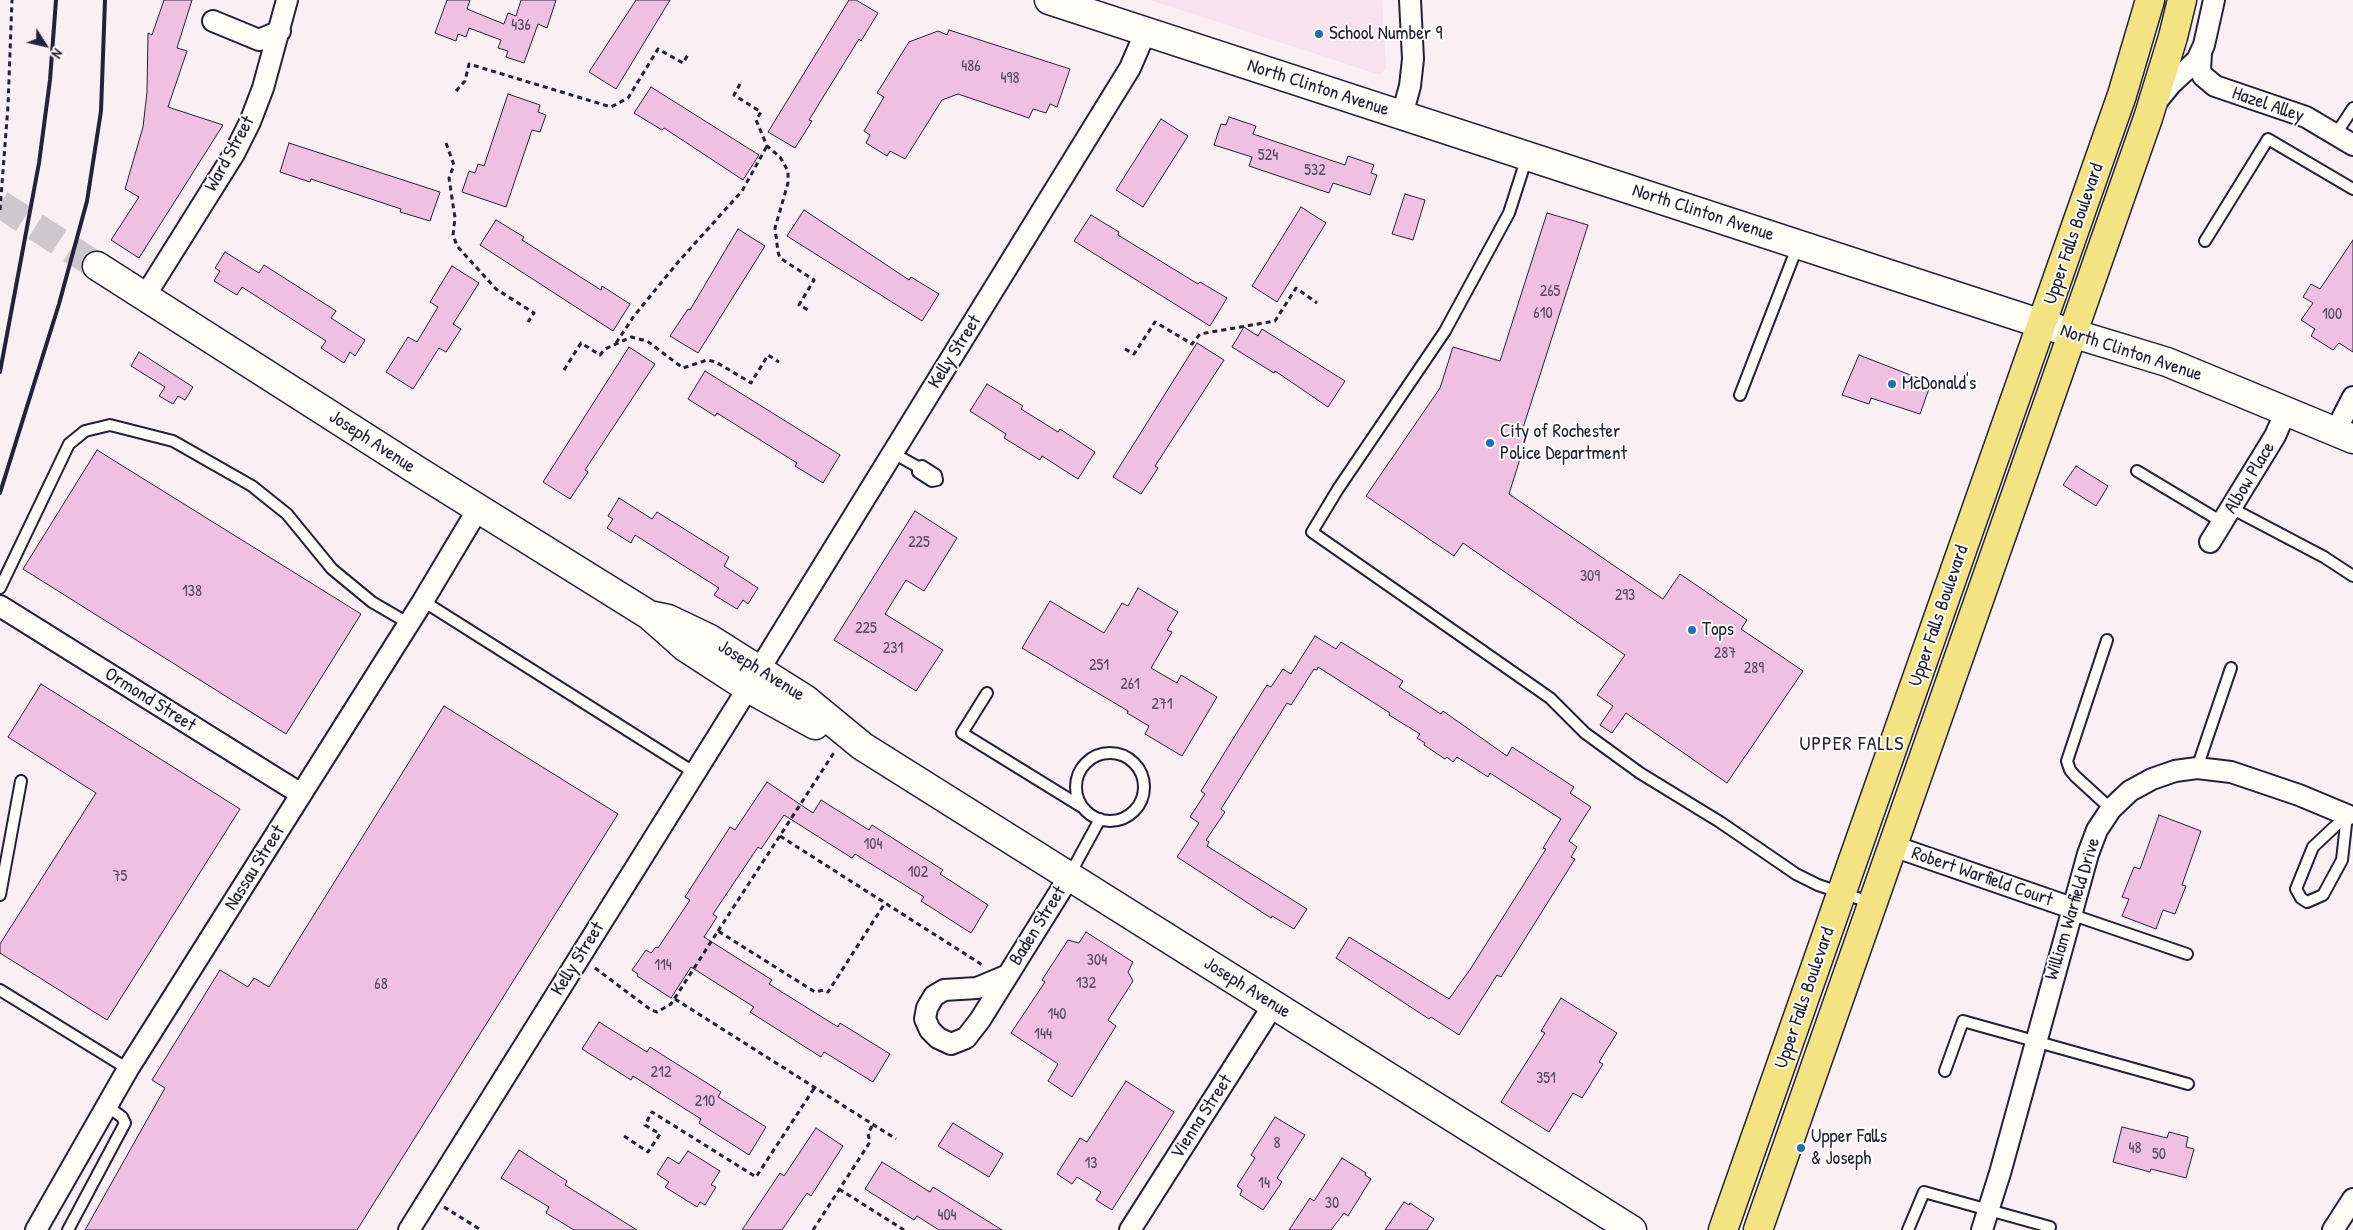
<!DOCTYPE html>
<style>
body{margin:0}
#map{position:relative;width:2353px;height:1230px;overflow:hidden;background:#faf0f3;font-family:"Patrick Hand",sans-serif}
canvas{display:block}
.north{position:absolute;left:20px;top:20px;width:50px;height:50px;-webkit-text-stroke:4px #fdfcf7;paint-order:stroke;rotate:125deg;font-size:14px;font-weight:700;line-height:20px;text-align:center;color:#22223b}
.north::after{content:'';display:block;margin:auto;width:18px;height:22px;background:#22223b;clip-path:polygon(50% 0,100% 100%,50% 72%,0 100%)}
</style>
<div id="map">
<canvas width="2353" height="1230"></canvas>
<div class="north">N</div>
</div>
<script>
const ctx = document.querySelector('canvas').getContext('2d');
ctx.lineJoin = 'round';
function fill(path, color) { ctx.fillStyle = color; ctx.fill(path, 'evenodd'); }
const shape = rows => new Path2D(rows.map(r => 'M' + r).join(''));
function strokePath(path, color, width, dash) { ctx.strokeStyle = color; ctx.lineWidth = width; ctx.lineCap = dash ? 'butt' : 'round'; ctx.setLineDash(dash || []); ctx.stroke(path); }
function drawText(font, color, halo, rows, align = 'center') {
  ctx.font = font + ' "Patrick Hand",sans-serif'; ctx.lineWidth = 4; ctx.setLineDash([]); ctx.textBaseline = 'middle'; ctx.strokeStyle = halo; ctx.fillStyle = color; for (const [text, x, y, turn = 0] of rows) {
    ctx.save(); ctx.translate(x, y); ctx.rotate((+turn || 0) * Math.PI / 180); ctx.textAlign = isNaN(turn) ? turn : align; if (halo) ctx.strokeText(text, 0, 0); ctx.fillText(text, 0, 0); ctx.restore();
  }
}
const built = shape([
 [1150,0,1382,0,1386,68,1380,75]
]);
const building = shape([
 [164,0,192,0,177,48,187,51,168,107,223,125,139,258,111,240,139,197,125,189,143,127,147,92,148,33,152,35,164,0],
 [447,0,470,0,467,9,504,24,508,13,516,16,521,0,556,0,547,28,538,24,524,63,506,57,508,51,498,48,501,40,469,28,466,37,458,34,456,41,435,33,447,0],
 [636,0,670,0,616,89,589,72,636,0],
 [849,0,856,0,878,13,861,41,859,39,809,120,812,121,795,148,768,132,849,0],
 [949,30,1070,69,1057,107,1050,104,1046,113,1033,109,1029,118,958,94,942,100,905,159,890,151,887,156,866,143,870,135,864,131,884,97,877,93,909,42,938,31,947,35,949,30],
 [651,87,759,155,743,180,664,128,662,130,634,113,651,87],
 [508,94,540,105,538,112,546,115,540,132,532,130,506,207,462,192,469,171,475,173,478,164,484,166,508,94],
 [1229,117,1256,126,1253,134,1345,165,1348,156,1374,165,1371,173,1377,175,1370,195,1333,183,1329,193,1249,166,1252,157,1214,145,1221,124,1226,125,1229,117],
 [1161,119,1188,136,1143,207,1116,190,1161,119],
 [289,143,440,192,430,221,400,212,401,209,311,179,310,182,280,172,289,143],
 [1405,194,1425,200,1413,240,1392,234,1405,194],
 [1301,207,1326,223,1277,302,1252,286,1301,207],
 [804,210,909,280,911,277,939,294,922,321,787,236,804,210],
 [1547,213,1588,225,1523,428,1529,430,1509,494,1663,599,1680,574,1747,620,1741,629,1803,671,1727,783,1626,713,1612,733,1600,725,1613,706,1597,695,1625,655,1463,543,1454,556,1366,496,1440,388,1453,347,1500,361,1547,213],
 [1091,215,1119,232,1118,235,1198,284,1200,282,1227,298,1210,326,1074,241,1091,215],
 [496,220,524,237,522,240,601,290,602,286,630,304,613,331,480,245,496,220],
 [738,229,765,246,698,353,670,336,688,309,690,310,738,229],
 [2353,240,2353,352,2339,343,2333,350,2311,336,2315,329,2301,320,2313,303,2303,297,2311,284,2320,289,2353,240],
 [225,252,259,273,264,265,336,311,331,318,365,340,355,356,350,352,344,363,321,348,326,341,242,287,237,295,214,281,220,271,215,268,225,252],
 [452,266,479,283,453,324,461,329,446,352,439,348,413,389,386,372,408,337,417,342,438,307,430,302,452,266],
 [1244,327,1258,336,1262,329,1345,381,1328,407,1275,371,1274,373,1232,347,1244,327],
 [1197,343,1224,360,1155,466,1158,468,1141,494,1113,477,1197,343],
 [629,347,655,364,585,470,588,472,570,499,543,482,629,347],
 [139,352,193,387,185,400,178,396,173,404,159,396,165,387,131,366,139,352],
 [1859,355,1931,383,1920,414,1871,398,1869,404,1842,395,1859,355],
 [705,371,840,455,823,483,795,466,797,463,717,413,715,416,688,399,705,371],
 [987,384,1023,406,1021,409,1058,432,1060,429,1095,452,1078,479,1042,456,1040,460,1004,438,1006,434,970,411,987,384],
 [97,450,361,614,286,734,23,569,97,450],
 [2076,466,2108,486,2096,506,2063,485,2076,466],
 [619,498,652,519,657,512,729,557,724,566,758,588,748,604,743,600,737,609,714,595,719,588,635,535,631,543,607,528,613,519,608,516,619,498],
 [915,511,957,538,924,591,906,580,885,614,943,650,916,691,834,640,915,511],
 [1138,588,1178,612,1167,630,1172,632,1151,668,1177,683,1181,675,1217,697,1182,756,1145,734,1149,726,1127,713,1128,711,1022,648,1050,601,1104,633,1122,603,1128,606,1138,588],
 [1315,636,1336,649,1341,642,1403,681,1399,687,1441,714,1443,711,1507,756,1512,747,1574,787,1570,793,1591,807,1569,841,1577,847,1571,857,1575,859,1501,977,1497,975,1459,1035,1431,1017,1429,1019,1336,958,1349,937,1449,999,1471,968,1546,849,1543,848,1561,819,1490,773,1488,777,1457,757,1453,762,1447,757,1445,759,1424,745,1425,743,1417,738,1420,734,1389,715,1390,713,1318,667,1317,670,1314,669,1291,705,1287,703,1221,809,1225,812,1206,840,1209,842,1207,846,1307,909,1294,929,1272,916,1271,918,1177,857,1199,823,1190,817,1205,794,1201,791,1236,734,1267,685,1271,687,1283,669,1291,674,1315,636],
 [41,684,240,809,107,1020,0,953,0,944,96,793,8,737,41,684],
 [444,706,618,814,357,1230,85,1230,165,1088,152,1080,220,970,248,987,254,978,269,987,444,706],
 [767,782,813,813,821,800,869,830,872,825,943,870,940,874,988,905,971,933,921,901,924,897,855,854,852,858,784,815,761,849,758,847,713,914,717,917,704,937,772,980,769,984,838,1027,840,1023,890,1054,873,1082,824,1052,821,1057,750,1012,754,1007,691,967,671,998,637,976,638,974,632,970,646,950,651,953,656,947,658,948,690,900,685,897,730,827,735,830,767,782],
 [2159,815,2201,831,2182,885,2186,886,2175,914,2163,910,2156,929,2122,916,2129,899,2122,897,2134,867,2140,869,2159,815],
 [1086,932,1133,962,1128,972,1133,981,1108,1020,1116,1026,1072,1097,1048,1081,1058,1064,1011,1033,1045,982,1042,980,1068,940,1079,943,1086,932],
 [1561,998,1617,1033,1599,1062,1603,1064,1582,1098,1573,1093,1549,1132,1501,1102,1545,1033,1541,1031,1561,998],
 [599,1022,647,1052,650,1047,721,1092,718,1097,766,1127,749,1155,699,1123,701,1119,633,1076,631,1080,582,1049,599,1022],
 [1126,1081,1174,1112,1112,1210,1096,1200,1101,1192,1077,1177,1072,1184,1057,1174,1080,1138,1087,1142,1126,1081],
 [1275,1117,1305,1135,1277,1178,1282,1182,1263,1210,1240,1195,1242,1190,1237,1186,1255,1158,1251,1155,1275,1117],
 [953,1123,1003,1154,989,1177,938,1146,953,1123],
 [2122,1127,2167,1138,2169,1132,2188,1137,2186,1147,2194,1149,2186,1178,2151,1169,2150,1172,2113,1162,2122,1127],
 [816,1128,843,1146,811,1196,807,1193,782,1230,742,1230,780,1173,784,1176,816,1128],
 [519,1150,567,1181,565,1185,637,1230,574,1230,546,1213,549,1207,501,1178,519,1150],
 [688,1151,720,1171,711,1185,716,1187,705,1205,700,1202,697,1207,665,1187,669,1182,657,1174,668,1157,679,1164,688,1151],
 [1342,1158,1366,1173,1365,1175,1371,1179,1348,1216,1344,1213,1331,1230,1289,1230,1310,1198,1314,1201,1342,1158],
 [882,1162,930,1192,933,1187,1002,1230,939,1230,917,1216,914,1220,865,1189,882,1162],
 [1404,1202,1409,1205,1410,1203,1434,1219,1427,1230,1385,1230,1404,1202]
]);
const secondaryTunnel = shape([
 [0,204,97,266]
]);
const path = shape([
 [740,84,734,95,761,112,756,120,767,146,780,157,788,171,788,183,775,228,778,252,780,258,814,280,799,305,810,311],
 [456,91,465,81,469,64,611,107,628,98,658,49,683,63,689,53],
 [446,143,454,165,449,178,455,218,453,235,457,246,496,289,534,313,528,322],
 [0,210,8,106,12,0],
 [616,343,634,316,679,261,742,191,767,146],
 [1125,349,1134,354,1155,322,1192,344,1200,334,1275,321,1296,288,1317,303],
 [564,370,581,343,600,355,605,349,631,337,647,341,683,368,707,360,716,362,751,383,768,355,779,362],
 [780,836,984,966],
 [718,931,835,751],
 [595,968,651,1010,657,1012,671,1004,718,931,815,992,824,990,828,992,885,903],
 [675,999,896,1139],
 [624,1136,648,1152,660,1134,645,1125,652,1112,756,1177,815,1087],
 [839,1189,904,1230],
 [444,1207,481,1230],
 [813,1230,870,1142,868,1134,873,1124]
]);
const lane = shape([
 [2336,134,2353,108],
 [1527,157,1509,213,1445,331,1338,489,1312,532,1550,698,1585,733,1640,773,1720,822,1796,874,1818,885,1872,903],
 [2205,241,2268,139,2353,189],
 [1740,395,1798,245],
 [893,453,918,467,922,466,936,475,937,480,932,481,918,472,918,467],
 [2137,471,2222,522],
 [2231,508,2324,557,2353,576],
 [0,588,69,444,85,431,110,425,173,441,252,486,287,514,332,569,372,602,408,623],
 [423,601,695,773],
 [2107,640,2067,761,2070,770,2075,776,2111,809],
 [987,693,962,733,1082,807],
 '1076 787a34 34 0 1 1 68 0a34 34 0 1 1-68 0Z',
 [2197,768,2231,668],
 [2347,815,2342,860,2323,895,2307,902,2301,898,2296,889,2313,847,2347,815,2348,814],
 [1069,876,1100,819],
 [0,895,21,781],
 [2070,914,2187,954],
 [0,990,128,1069],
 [1945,1071,1963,1021,2188,1084],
 [68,1230,125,1123,122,1117,107,1106],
 [1908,1230,1924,1192,2050,1227,2049,1230]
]);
const street = shape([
 [213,21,259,40,280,31],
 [2201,53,2200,70,2203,76,2215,86,2306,117,2353,145],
 [2157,101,2171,84,2197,60,2204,45,2214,0],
 [1402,115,1410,86,1413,59,1410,0],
 [145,296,234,154,250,122,263,88,287,0],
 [2335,432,2353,397],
 [2210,542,2275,436,2286,411],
 [0,606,301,794],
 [759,670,1130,68,1146,31],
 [1893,846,2072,908],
 [1008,975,977,988,944,990,934,996,927,1008,925,1019,930,1030,938,1038,951,1044,966,1038,980,1020,1069,877],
 [36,1230,128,1069,423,601,478,509],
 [409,1230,748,688],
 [1130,1230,1274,1004],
 [1982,1230,2000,1173,2088,854,2097,830,2111,809,2130,791,2152,779,2175,771,2197,768,2231,772,2299,795,2347,815],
 [2333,1230,2353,1199]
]);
const secondary = shape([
 [1049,0,2042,324,2167,362,2353,439],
 [97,266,418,471,649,615,685,647,748,688,815,725],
 [649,615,668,619,710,639,805,699,862,746,1632,1230]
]);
const primary = shape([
 [1723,1230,2122,95,2150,0],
 [1758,1230,2148,118,2173,37,2182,0]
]);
const rail = shape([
 [0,372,39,163,50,80,56,0],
 [0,493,59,304,87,201,101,111,105,0]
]);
const markers = [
 [1319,34,5,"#1f6fb2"],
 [1892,384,5,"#1f6fb2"],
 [1490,443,5,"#1f6fb2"],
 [1692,630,5,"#1f6fb2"],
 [1801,1148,5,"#1f6fb2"]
];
const numberNames = [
 ["436",521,26],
 ["486",971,67],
 ["498",1010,79],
 ["524",1268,156],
 ["532",1315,171],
 ["265",1550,292],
 ["610",1543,314],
 ["100",2332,315],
 ["225",919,543],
 ["309",1590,577],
 ["138",192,592],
 ["293",1625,596],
 ["225",866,629],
 ["231",893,649],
 ["287",1725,654],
 ["251",1099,666],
 ["289",1754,669],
 ["261",1130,685],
 ["271",1162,705],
 ["104",873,845],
 ["102",918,873],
 ["75",120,877],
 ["304",1097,961],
 ["114",663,966],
 ["132",1086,984],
 ["68",381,985],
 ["140",1057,1015],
 ["144",1043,1035],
 ["212",661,1073],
 ["351",1546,1079],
 ["210",705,1102],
 ["8",1277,1144],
 ["48",2135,1149],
 ["50",2159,1155],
 ["13",1091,1164],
 ["14",1264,1184],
 ["30",1332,1204],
 ["404",947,1216]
];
const poiNames = [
 ["School Number 9",1329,34],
 ["McDonald's",1902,384],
 ["City of Rochester",1500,432],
 ["Police Department",1500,454],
 ["Tops",1702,630],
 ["Upper Falls",1811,1137],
 ["& Joseph",1811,1159]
];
const streetNames = [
 ["North Clinton Avenue",1318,88,18],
 ["Hazel Alley",2268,105,19],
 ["Ward Street",230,154,-61],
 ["North Clinton Avenue",1703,213,18],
 ["Upper Falls Boulevard",2074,234,-71],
 ["Kelly Street",955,352,-58],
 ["North Clinton Avenue",2131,353,18],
 ["Joseph Avenue",372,442,33],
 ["Albow Place",2250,478,-59],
 ["Upper Falls Boulevard",1939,616,-71],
 ["Joseph Avenue",761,671,32],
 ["Ormond Street",150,700,32],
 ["Nassau Street",255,868,-58],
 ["Robert Warfield Court",1982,877,19],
 ["William Warfield Drive",2073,909,-73],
 ["Baden Street",1038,926,-58],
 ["Kelly Street",578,959,-58],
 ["Joseph Avenue",1247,988,32],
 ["Upper Falls Boulevard",1805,998,-71],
 ["Vienna Street",1202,1117,-57]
];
const neighbourhoodNames = [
 ["UPPER FALLS",1852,745]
];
fill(built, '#f7e2ee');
fill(building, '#f0c0e2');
strokePath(building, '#22223b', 1);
strokePath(secondaryTunnel, '#cfc7ce', 28, [28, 14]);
strokePath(lane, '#22223b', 14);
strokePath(street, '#22223b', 24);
strokePath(secondary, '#22223b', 31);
strokePath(primary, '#22223b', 31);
strokePath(path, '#22223b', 3, [5, 4]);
strokePath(lane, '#fdfcf7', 10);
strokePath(street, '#fdfcf7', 20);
strokePath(secondary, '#fdfcf7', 28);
strokePath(primary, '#f4e382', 28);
strokePath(rail, '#22223b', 4);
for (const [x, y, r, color] of markers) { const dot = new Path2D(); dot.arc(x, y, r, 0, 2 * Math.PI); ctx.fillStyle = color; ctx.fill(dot); strokePath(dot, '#fdfcf7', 2); }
drawText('16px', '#564a65', null, numberNames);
drawText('19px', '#22223b', '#fdfcf7', poiNames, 'left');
drawText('19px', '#22223b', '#fdfcf7', streetNames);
ctx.letterSpacing = '1px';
drawText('20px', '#22223b', '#fdfcf7', neighbourhoodNames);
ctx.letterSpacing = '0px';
</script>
